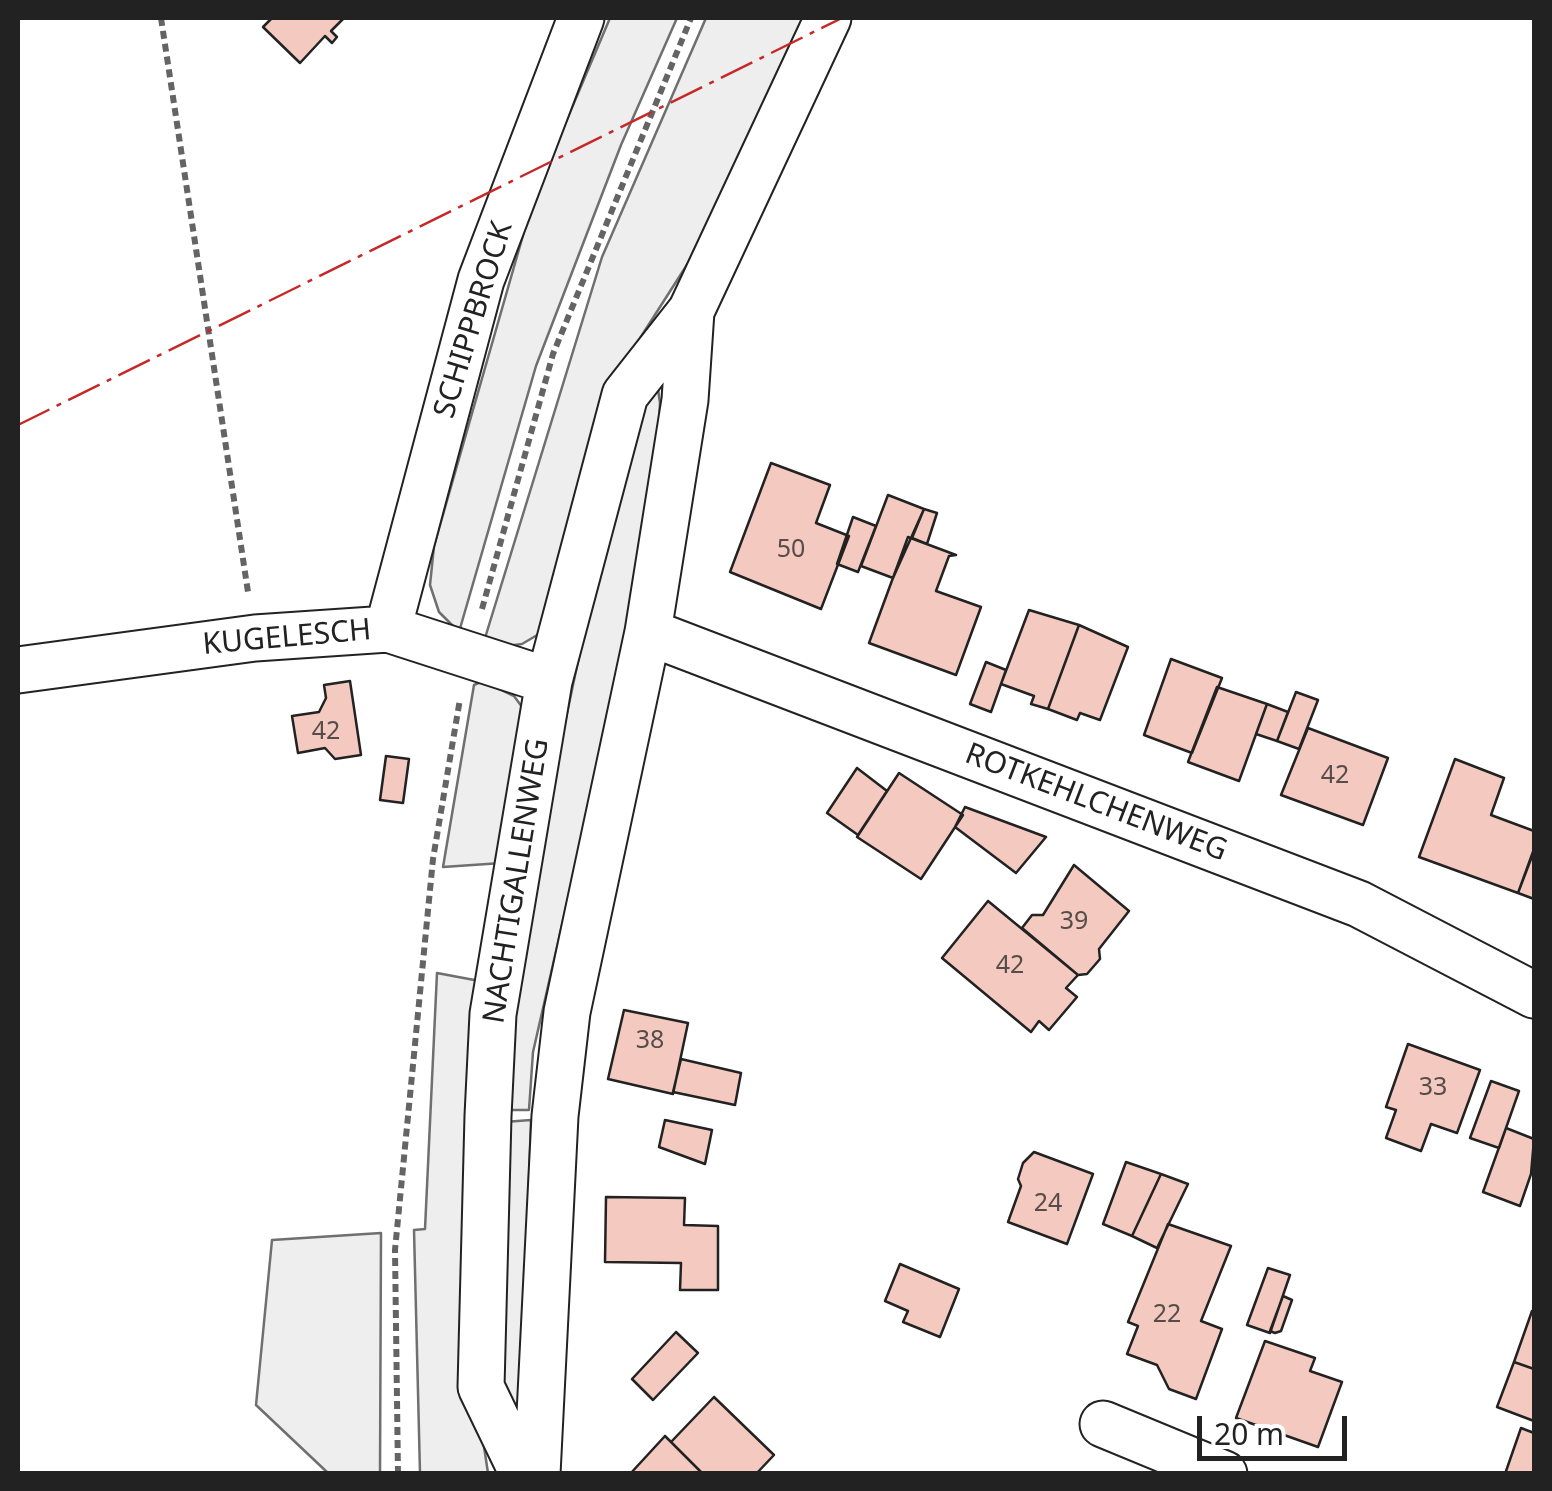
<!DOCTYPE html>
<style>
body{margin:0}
#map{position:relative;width:1552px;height:1491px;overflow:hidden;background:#fff;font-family:"Noto Sans",sans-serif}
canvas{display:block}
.frame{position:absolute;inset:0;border:20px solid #222;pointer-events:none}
.scale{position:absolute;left:1197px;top:1416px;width:150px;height:45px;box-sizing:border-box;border:5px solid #222;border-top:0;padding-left:12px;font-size:30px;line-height:35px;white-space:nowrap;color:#222;-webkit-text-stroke:8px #fff;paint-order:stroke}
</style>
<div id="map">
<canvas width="1552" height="1491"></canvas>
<div class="frame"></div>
<div class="scale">20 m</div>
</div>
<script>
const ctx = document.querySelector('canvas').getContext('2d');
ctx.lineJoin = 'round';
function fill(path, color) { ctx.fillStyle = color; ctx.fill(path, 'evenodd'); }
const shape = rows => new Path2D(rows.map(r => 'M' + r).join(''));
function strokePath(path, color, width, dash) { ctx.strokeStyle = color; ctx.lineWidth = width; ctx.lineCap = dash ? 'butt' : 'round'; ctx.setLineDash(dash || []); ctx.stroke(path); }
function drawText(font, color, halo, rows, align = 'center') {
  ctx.font = font + ' "Noto Sans",sans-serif'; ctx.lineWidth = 8; ctx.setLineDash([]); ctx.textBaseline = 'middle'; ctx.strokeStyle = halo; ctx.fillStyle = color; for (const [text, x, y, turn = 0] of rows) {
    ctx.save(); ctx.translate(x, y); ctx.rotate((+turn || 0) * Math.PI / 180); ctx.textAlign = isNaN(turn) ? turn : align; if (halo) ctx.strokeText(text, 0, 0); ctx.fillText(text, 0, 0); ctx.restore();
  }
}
const green = shape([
 [610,18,677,18,621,145,536,366,459,632,439,612,430,585,434,546,534,197,610,18],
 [706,18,809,18,699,246,635,346,539,634,522,644,507,646,485,638,602,257,706,18],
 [652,387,658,389,660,403,658,441,615,693,533,1052,529,1110,504,1110,468,1341,488,1473,420,1473,414,1230,425,1229,437,973,517,988,548,803,620,463,652,387],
 [483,681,514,696,525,711,502,863,443,867,474,685,483,681],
 [531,1120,521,1414,516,1417,502,1392,504,1122,531,1120],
 [381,1233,380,1473,328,1473,256,1405,272,1240,381,1233]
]);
const building = shape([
 [272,18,344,18,331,31,337,37,332,43,325,36,300,63,263,27,272,18],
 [771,463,830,485,816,523,849,536,821,609,730,572,771,463],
 [888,495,924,509,893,578,861,566,888,495],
 [924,509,937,513,927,544,912,538,924,509],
 [853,517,876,526,858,572,837,564,853,517],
 [908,537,956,555,949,556,936,591,981,607,956,675,869,643,908,537],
 [1029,610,1079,625,1048,709,1031,704,1034,696,1001,684,1029,610],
 [1079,625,1128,647,1100,720,1080,713,1077,720,1048,709,1079,625],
 [1171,659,1222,678,1192,753,1144,735,1171,659],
 [986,662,1006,670,991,712,970,704,986,662],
 [350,681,361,755,335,759,325,748,298,753,292,716,319,712,326,698,324,685,350,681],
 [1217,687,1267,704,1239,781,1188,762,1217,687],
 [1296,692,1318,700,1299,749,1277,741,1296,692],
 [1267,704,1288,712,1277,741,1256,734,1267,704],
 [1308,728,1388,758,1363,825,1281,795,1308,728],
 [386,756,409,759,403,803,380,800,386,756],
 [1455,759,1504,778,1491,815,1534,831,1534,849,1518,893,1419,857,1455,759],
 [857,768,887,791,858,835,827,813,857,768],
 [899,773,963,815,921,879,857,837,899,773],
 [965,807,1046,837,1016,873,955,827,965,807],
 [1534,851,1534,899,1518,893,1534,851],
 [1074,865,1129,911,1099,949,1100,959,1087,974,1078,975,1022,928,1032,915,1043,915,1074,865],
 [988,901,1078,975,1066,988,1077,997,1049,1030,1039,1021,1031,1032,942,958,988,901],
 [624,1010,688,1023,673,1094,608,1079,624,1010],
 [1408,1044,1480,1070,1457,1133,1431,1124,1421,1151,1386,1138,1396,1110,1386,1107,1408,1044],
 [681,1059,741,1073,735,1105,673,1092,681,1059],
 [1491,1081,1519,1091,1499,1148,1470,1138,1491,1081],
 [665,1120,712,1130,705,1164,659,1147,665,1120],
 [1506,1128,1534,1139,1531,1174,1520,1206,1483,1192,1506,1128],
 [1034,1152,1093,1174,1067,1244,1008,1222,1021,1186,1018,1179,1023,1163,1034,1152],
 [1126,1162,1161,1174,1132,1236,1103,1224,1126,1162],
 [1161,1174,1188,1184,1157,1248,1132,1236,1161,1174],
 [606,1197,685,1198,684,1225,718,1226,718,1290,680,1290,681,1263,605,1262,606,1197],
 [1168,1224,1231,1246,1201,1321,1222,1329,1196,1399,1169,1389,1157,1365,1127,1354,1138,1326,1128,1322,1168,1224],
 [900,1264,959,1289,940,1337,903,1322,908,1311,885,1301,900,1264],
 [1268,1268,1290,1275,1270,1333,1247,1325,1268,1268],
 [1283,1296,1292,1300,1281,1331,1275,1333,1270,1331,1283,1296],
 [1532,1311,1534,1311,1534,1369,1514,1362,1532,1311],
 [676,1332,698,1353,653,1400,632,1379,676,1332],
 [1265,1341,1315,1358,1310,1371,1342,1382,1318,1447,1236,1418,1265,1341],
 [1514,1362,1534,1369,1534,1421,1497,1407,1514,1362],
 [714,1397,774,1455,756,1474,703,1474,671,1442,714,1397],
 [1521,1428,1534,1433,1534,1474,1505,1474,1521,1428],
 [665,1436,703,1474,630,1474,665,1436]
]);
const path = shape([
 [161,18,248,592],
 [482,609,553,354,691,18],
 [398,1474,395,1250,433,859,460,699]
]);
const minor = shape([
 [388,629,481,280,581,18],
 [648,632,1359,904,1534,995],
 [18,670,255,638,388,629,549,681],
 [1103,1424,1224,1474],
 [523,1474,481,1387,488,1116,493,1014,549,681,625,395,691,311,828,18],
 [537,1474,555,1116,567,1012,648,632,685,400,691,311]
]);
const power = shape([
 [18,425,842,18]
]);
const numberNames = [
 ["50",791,550],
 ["42",326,732],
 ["42",1335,776],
 ["39",1074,922],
 ["42",1010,966],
 ["38",650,1041],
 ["33",1433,1088],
 ["24",1048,1204],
 ["22",1167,1315]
];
const streetNames = [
 ["SCHIPPBROCK",474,320,-73],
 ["KUGELESCH",287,638,-5],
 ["ROTKEHLCHENWEG",1096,803,21],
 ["NACHTIGALLENWEG",517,881,-81]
];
fill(green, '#eee');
strokePath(green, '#6f6f6f', 2.5);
fill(building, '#f3c9c0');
strokePath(building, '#222', 2.5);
strokePath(minor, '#222', 49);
strokePath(path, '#646464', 6, [8, 5]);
strokePath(minor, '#fff', 45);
strokePath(power, '#c62828', 2.5, [35, 8, 5, 8]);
drawText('25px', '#564c4a', null, numberNames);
drawText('30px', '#222', '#fff', streetNames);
</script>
